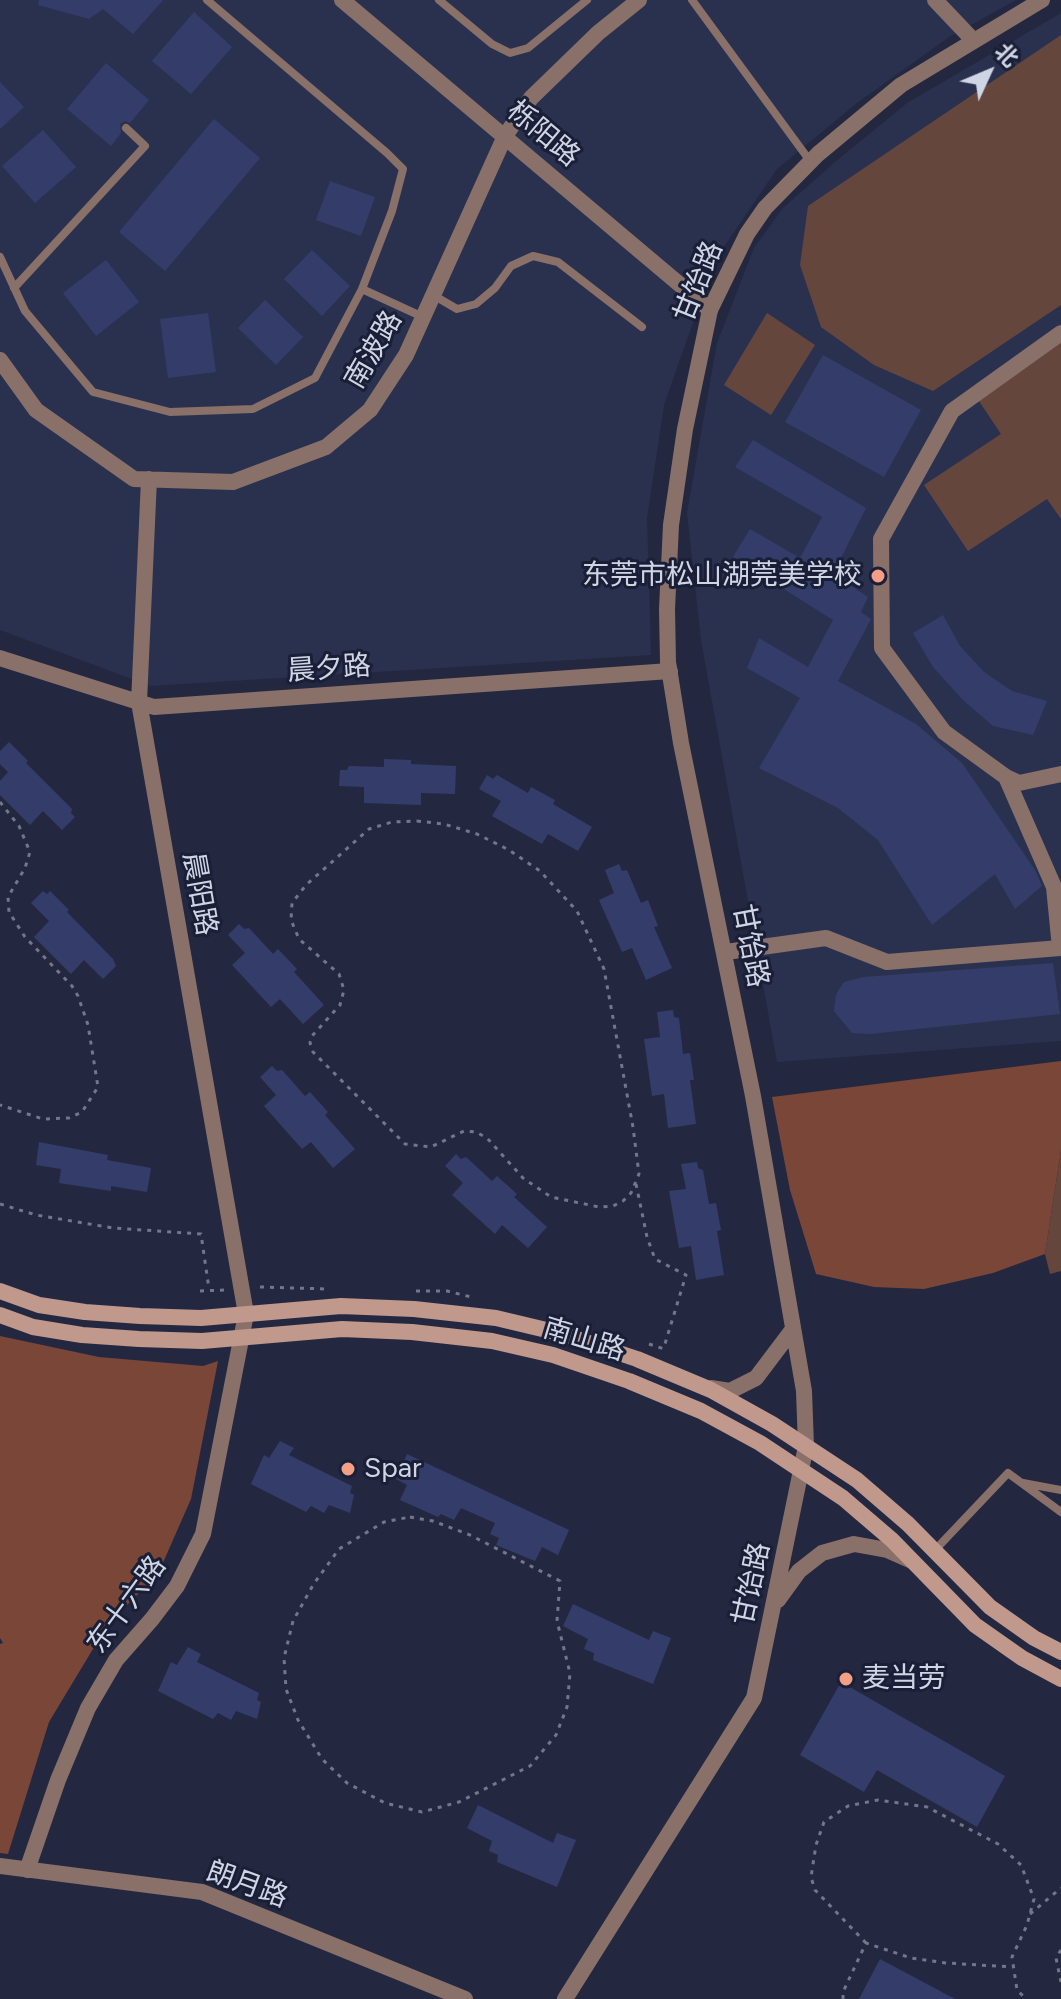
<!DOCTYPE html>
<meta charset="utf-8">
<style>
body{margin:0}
#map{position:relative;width:1061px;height:1999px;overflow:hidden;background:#232840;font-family:Figtree,"Noto Sans SC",sans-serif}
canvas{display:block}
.north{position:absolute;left:949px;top:32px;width:80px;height:80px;-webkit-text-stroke:6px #191f36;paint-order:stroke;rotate:46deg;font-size:22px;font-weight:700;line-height:32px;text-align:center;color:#d0d5e5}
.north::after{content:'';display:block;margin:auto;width:28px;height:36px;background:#d0d5e5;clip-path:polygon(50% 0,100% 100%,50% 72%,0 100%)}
</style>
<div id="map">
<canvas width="1061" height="1999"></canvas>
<div class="north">北</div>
</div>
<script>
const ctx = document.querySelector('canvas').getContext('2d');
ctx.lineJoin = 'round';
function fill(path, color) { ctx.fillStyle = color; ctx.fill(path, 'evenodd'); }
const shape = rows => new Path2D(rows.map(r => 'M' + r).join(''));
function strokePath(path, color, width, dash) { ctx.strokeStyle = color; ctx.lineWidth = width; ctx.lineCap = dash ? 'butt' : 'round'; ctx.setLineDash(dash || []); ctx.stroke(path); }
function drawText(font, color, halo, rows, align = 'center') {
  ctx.font = font + ' Figtree,"Noto Sans SC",sans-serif'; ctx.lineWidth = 6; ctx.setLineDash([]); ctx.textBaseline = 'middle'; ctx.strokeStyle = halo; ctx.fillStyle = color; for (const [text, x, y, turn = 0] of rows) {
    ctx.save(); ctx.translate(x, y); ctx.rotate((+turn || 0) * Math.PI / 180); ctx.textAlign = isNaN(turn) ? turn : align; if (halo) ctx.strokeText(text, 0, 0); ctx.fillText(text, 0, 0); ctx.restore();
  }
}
const built = shape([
 [0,0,1016,0,949,37,857,103,777,169,715,260,664,405,647,518,651,655,151,686,0,630],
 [1061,13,1061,1041,777,1062,701,640,687,513,717,343,754,248,783,208,835,162,907,103]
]);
const green = shape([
 [1061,35,1061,305,933,391,874,365,821,327,800,265,808,206],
 [767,313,815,345,771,415,724,385],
 [1061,342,1061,519,1047,499,968,551,924,485,1001,434,977,398],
 [1061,1150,1061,1271,1050,1274,1045,1254]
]);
const forest = shape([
 [1061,1061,1061,1150,1045,1254,993,1273,924,1289,874,1287,816,1274,790,1190,772,1097],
 [0,1336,99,1357,203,1366,218,1361,191,1499,158,1574,108,1624,49,1722,8,1854,0,1853,0,1644,3,1643,0,1638]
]);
const building = shape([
 [39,0,163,0,133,34,103,9,89,19,38,5],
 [194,12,232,47,191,94,152,61],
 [106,63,149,100,130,123,125,121,120,124,121,133,111,146,67,109],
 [0,82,24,107,0,129],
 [214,119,260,158,165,271,119,232],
 [43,130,76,167,35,203,2,166],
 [330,181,375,197,361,236,316,220],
 [312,250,350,286,322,316,284,279],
 [106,260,139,302,96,336,63,293],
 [265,300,303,337,276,365,238,328],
 [208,313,216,372,168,378,160,319],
 [823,355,921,410,884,477,785,422],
 [753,440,866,508,833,574,868,597,861,612,871,619,838,681,916,724,962,763,1035,870,1042,886,1015,909,995,874,932,925,878,840,838,808,759,768,800,698,747,668,759,638,808,667,833,620,733,557,750,529,800,558,822,517,735,467],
 [943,615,960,646,984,672,1012,691,1047,701,1033,735,993,726,963,700,933,667,913,633],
 [9,742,28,761,26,763,72,809,71,813,75,817,62,830,43,811,30,825,0,795,0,781,8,772,0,764,0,751],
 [384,759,411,760,411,764,456,766,455,794,421,793,421,805,364,803,364,787,339,786,340,770,347,770,349,766,384,767],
 [487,775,493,779,497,775,528,793,531,787,555,800,553,804,592,827,578,851,548,834,542,844,492,816,501,801,479,789],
 [619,864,622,871,627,870,641,903,648,900,658,926,654,927,672,968,646,980,632,948,622,952,599,900,614,893,605,870],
 [43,891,47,894,50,891,69,910,67,912,113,959,116,966,103,979,84,960,71,974,34,937,49,921,31,903],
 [239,924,244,929,249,928,273,954,278,949,297,969,294,972,324,1005,303,1024,280,999,271,1007,232,965,245,953,228,935],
 [1053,963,1060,1014,870,1034,852,1033,834,1011,836,994,844,982,863,977],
 [673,1010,674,1017,679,1018,683,1054,690,1053,694,1080,690,1080,696,1124,668,1128,664,1094,652,1096,644,1039,660,1037,657,1012],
 [272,1066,277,1071,282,1070,305,1096,310,1092,328,1112,325,1115,355,1149,333,1168,311,1142,302,1149,264,1106,276,1095,260,1077],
 [39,1142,108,1155,107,1160,151,1168,147,1192,111,1186,111,1191,59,1183,61,1169,36,1165],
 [456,1154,461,1159,466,1157,492,1181,497,1176,517,1194,514,1197,547,1227,528,1248,502,1225,495,1234,452,1195,463,1183,445,1166],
 [697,1162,698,1168,703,1170,709,1204,716,1203,721,1230,717,1231,724,1275,696,1280,691,1246,679,1248,669,1191,686,1189,681,1164],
 [280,1441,294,1448,289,1455,352,1486,350,1493,354,1495,350,1513,329,1505,324,1513,311,1506,306,1512,251,1484,264,1455,269,1458],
 [407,1454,569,1530,558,1555,542,1547,535,1561,496,1545,499,1538,490,1534,495,1523,461,1508,454,1520,441,1514,438,1517,400,1500,407,1485,396,1479],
 [573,1604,649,1640,653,1631,671,1638,653,1684,593,1660,594,1653,584,1649,588,1639,563,1626],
 [188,1647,201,1654,197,1662,259,1693,257,1700,261,1702,257,1719,236,1711,231,1720,218,1713,213,1719,158,1691,171,1662,177,1665],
 [841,1682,1005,1776,977,1827,877,1770,864,1792,800,1755],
 [478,1805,553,1843,557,1833,576,1840,557,1887,497,1862,498,1855,489,1851,492,1841,467,1828],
 [880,1959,955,1999,859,1999]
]);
const path = shape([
 [0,802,19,826,30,852,25,868,8,897,9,912,25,937,72,986,78,996,88,1025,98,1087,82,1112,69,1118,43,1119,0,1105],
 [417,821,444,824,477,834,509,850,540,871,577,911,604,969,633,1127,639,1174,631,1193,623,1201,613,1206,599,1207,551,1197,523,1178,487,1138,476,1132,464,1131,431,1147,405,1144,313,1052,310,1043,312,1036,340,1005,344,990,339,974,299,939,291,920,292,903,306,885,369,829,392,822,417,821],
 [636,1184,647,1237,655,1259,686,1275,664,1347],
 [0,1204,36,1215,113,1228,201,1234,209,1289],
 [260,1287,328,1289],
 [200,1291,224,1290],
 [416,1291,447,1291,471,1297],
 [649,1344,664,1349],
 [410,1517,433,1521,470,1535,560,1581,557,1621,570,1673,567,1707,556,1735,530,1766,459,1802,422,1812,385,1803,347,1783,322,1759,298,1720,286,1689,284,1658,293,1621,313,1585,339,1549,384,1522,410,1517],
 [1030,1914,1061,1888],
 [866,1943,815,1890,811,1877,816,1845,824,1822,848,1806,878,1800,927,1807,998,1844,1021,1865,1034,1899,1027,1925,1012,1957,1017,1990,1026,1999],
 [1061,1950,1056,1958,1061,1982],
 [843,1999,843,1992,866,1943,911,1958,946,1963,1013,1967]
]);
const service = shape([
 [207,0,387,153,403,169,392,211,362,289],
 [439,0,492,44,510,53,528,48,587,0],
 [692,0,810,161],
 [0,257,25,311,93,392,170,412,253,409,315,378,362,289,423,317],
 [14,288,145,146,126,128],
 [433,295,457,309,476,304,495,288,511,266,533,256,558,262,642,327],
 [1023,1483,1061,1490],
 [935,1550,1008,1473,1061,1512]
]);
const minor = shape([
 [342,0,710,310],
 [935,0,973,40],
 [1061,333,952,411,881,539,882,648,944,732,1006,777,1019,783,1061,774],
 [0,360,36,410,134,479,233,482,326,447,370,410,406,355,505,136,531,98,598,33,639,0],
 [0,658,154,707,670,671],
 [726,952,826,938,887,962,1060,948,1054,887,1006,777],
 [0,1866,202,1892,465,1999],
 [27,1870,58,1780,88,1708,116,1660,152,1619,177,1586,203,1534,246,1314,139,702,149,479]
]);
const tertiary = shape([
 [711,1388,730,1391,756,1378,793,1329],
 [778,1600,799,1571,822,1553,854,1544,887,1550,912,1561],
 [565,1999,754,1698,806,1446,804,1391,753,1096,681,743,668,662,667,609,671,525,685,429,710,310,747,234,765,208,818,154,901,85,1042,0]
]);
const secondary = shape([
 [0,1291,39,1305,85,1312,140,1316,201,1318,341,1306,414,1309,496,1318,559,1333,637,1359,711,1390,772,1424,857,1480,908,1524,990,1607,1034,1638,1061,1652],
 [0,1315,33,1327,82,1335,139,1339,202,1341,342,1329,412,1332,492,1341,553,1355,629,1381,701,1411,760,1443,843,1498,892,1540,975,1625,1022,1658,1061,1679]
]);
const markers = [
 [878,576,8,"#f49e86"],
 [348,1469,8,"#f49e86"],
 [846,1679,8,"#f49e86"]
];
const streetNames = [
 ["栎阳路",543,134,40],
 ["甘饴路",699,282,-68],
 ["南波路",374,350,-60],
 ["晨夕路",329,669,-4],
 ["晨阳路",199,894,80],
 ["甘饴路",750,946,79],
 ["南山路",584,1340,17],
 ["甘饴路",752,1584,-78],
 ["东十六路",127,1605,-54],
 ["朗月路",247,1885,20]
];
const poiNames = [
 ["东莞市松山湖莞美学校",862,576,"right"],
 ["Spar",364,1469],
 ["麦当劳",862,1679]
];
fill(built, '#2a314f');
fill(green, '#65463d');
fill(forest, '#7a4638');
fill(building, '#343d69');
strokePath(path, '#72778b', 3, [4, 6]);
strokePath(service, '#897069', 8);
strokePath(minor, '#897069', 16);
strokePath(tertiary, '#897069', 16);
strokePath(secondary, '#c0988c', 16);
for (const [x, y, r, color] of markers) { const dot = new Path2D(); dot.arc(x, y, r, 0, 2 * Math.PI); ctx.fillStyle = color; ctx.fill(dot); strokePath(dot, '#191f36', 3); }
drawText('28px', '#d0d5e5', '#191f36', streetNames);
drawText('28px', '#d0d5e5', '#191f36', poiNames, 'left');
</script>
